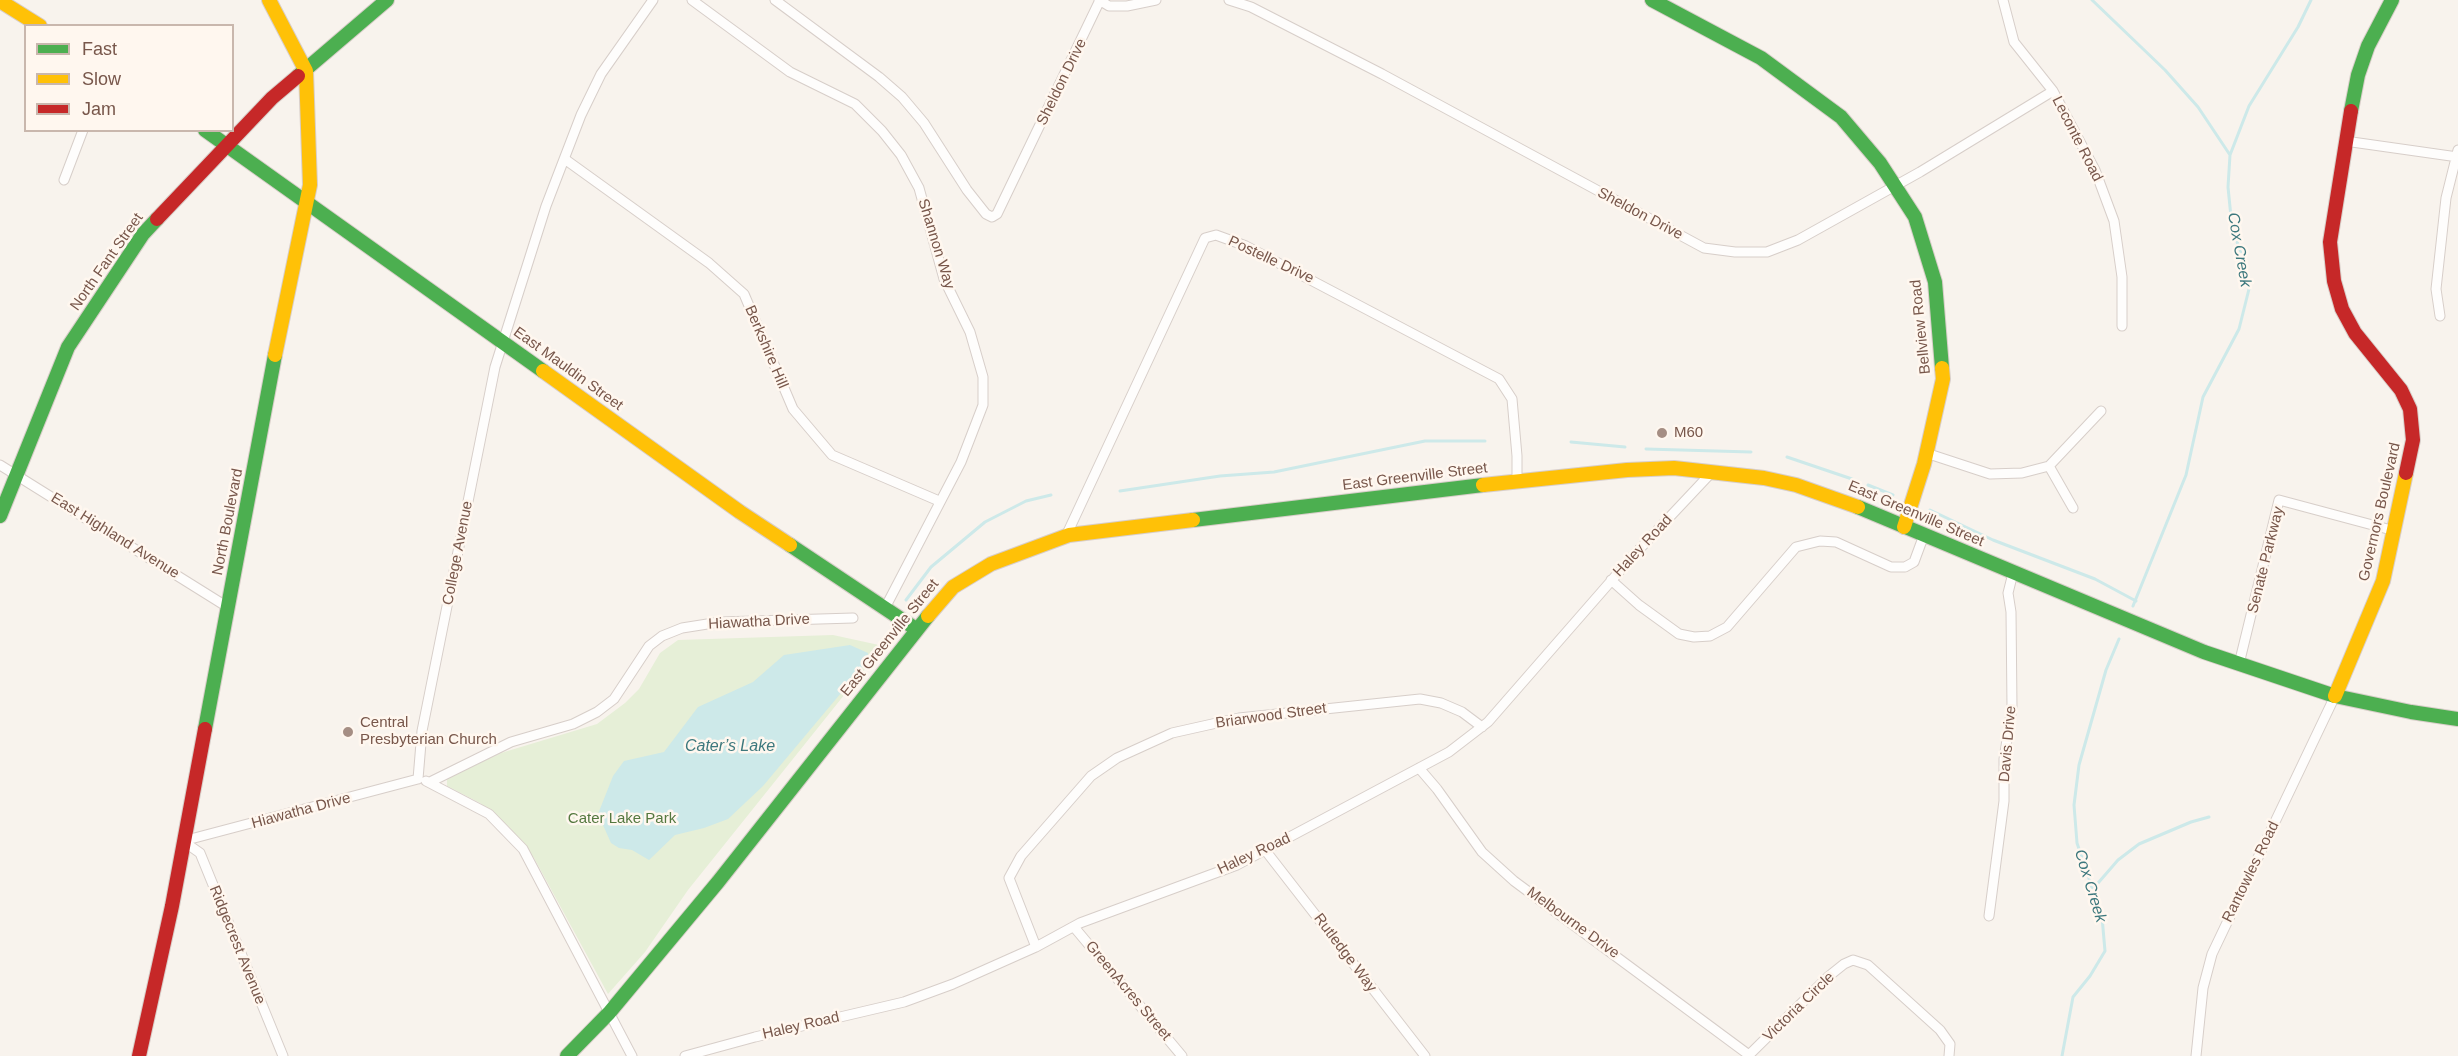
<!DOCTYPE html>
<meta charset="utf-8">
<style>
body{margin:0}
#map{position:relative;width:2458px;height:1056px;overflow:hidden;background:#f8f3ed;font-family:Helvetica,sans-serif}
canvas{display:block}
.legend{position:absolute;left:24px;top:24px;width:210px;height:108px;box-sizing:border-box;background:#fff7ef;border:2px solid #c9b7ad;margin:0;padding:8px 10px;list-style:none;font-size:18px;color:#78574b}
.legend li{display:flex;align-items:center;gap:12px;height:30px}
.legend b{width:30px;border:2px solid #c9b7ad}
</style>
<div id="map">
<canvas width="2458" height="1056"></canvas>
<ul class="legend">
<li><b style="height:8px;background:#4caf50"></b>Fast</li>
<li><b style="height:8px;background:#ffc107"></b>Slow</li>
<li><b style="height:8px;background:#c62828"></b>Jam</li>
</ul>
</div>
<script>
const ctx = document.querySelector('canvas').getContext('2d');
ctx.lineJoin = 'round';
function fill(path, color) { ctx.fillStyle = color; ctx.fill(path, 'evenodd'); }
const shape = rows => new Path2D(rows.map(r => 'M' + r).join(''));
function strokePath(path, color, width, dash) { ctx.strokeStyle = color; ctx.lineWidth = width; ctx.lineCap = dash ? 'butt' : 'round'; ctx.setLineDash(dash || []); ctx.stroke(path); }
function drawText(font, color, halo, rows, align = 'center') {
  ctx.font = font + ' Helvetica,sans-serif'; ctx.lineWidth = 5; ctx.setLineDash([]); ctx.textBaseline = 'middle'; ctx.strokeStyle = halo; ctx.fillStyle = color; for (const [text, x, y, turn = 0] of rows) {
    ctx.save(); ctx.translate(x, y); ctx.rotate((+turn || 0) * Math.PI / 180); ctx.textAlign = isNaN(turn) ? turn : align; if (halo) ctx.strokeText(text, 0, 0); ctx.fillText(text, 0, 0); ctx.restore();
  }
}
const green = shape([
 [833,635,879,645,877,654,688,890,645,952,608,994,534,858,508,826,480,803,447,786,447,778,501,753,597,724,625,703,639,689,660,653,678,640]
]);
const water = shape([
 [850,645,868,653,867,662,763,786,728,819,704,828,675,835,649,860,632,850,619,848,611,843,598,814,613,776,624,761,664,752,698,707,753,682,784,655]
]);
const stream = shape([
 [2092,0,2165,70,2198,107,2230,155],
 [1571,442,1625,447],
 [1646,449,1751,452],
 [1787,457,1852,479],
 [1868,485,1893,495],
 [1120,491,1220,476,1274,472,1425,441,1485,441],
 [1930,510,1993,540,2095,579,2136,601],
 [906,600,931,567,985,522,1026,501,1051,495],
 [2133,606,2186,475,2203,397,2239,329,2249,289,2243,259,2232,227,2228,187,2230,155,2249,106,2298,27,2311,0],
 [2092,890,2118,860,2139,844,2191,822,2209,817],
 [2062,1056,2073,997,2090,976,2105,951,2102,917,2077,843,2074,805,2079,765,2106,670,2119,639]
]);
const street = shape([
 [692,0,790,72,855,104,882,131,901,155,919,188,944,279,970,332,983,377,983,405,961,462,885,608],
 [775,0,879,77,902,97,924,123,967,190,986,214,992,217,997,214,1100,0],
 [1099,0,1109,6,1127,6,1156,0],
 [1229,0,1251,7,1382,74,1704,248,1735,252,1767,252,1798,240,1920,172,2053,91],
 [2003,0,2014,42,2053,91,2095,170,2114,221,2122,277,2122,326],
 [2345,141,2458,157],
 [566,160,709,263,744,294,793,409,832,455,939,501],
 [64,180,83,130],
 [2440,316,2436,289,2446,198,2458,150],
 [1926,453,1990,474,2022,473,2049,466,2101,411],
 [0,465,229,608],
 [2049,466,2073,508],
 [1066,536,1205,238,1216,235,1246,246,1499,379,1512,399,1517,456,1517,482],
 [1611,580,1639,605,1679,634,1694,637,1710,636,1727,627,1796,547,1820,541,1836,542,1891,567,1905,567,1914,562,1924,535],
 [2239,664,2279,500,2395,531],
 [1419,768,1437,789,1482,852,1514,881,1749,1055],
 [418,779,422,731,495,367,546,206,581,115,601,74,653,0],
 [426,781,489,814,523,849,632,1056],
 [430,782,511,742,573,724,597,712,614,699,649,646,662,636,682,628,720,622,853,618],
 [183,841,418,779],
 [183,841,200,853,283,1056],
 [1265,850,1425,1056],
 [1989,916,2004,801,2004,759,2012,707,2011,612,2008,593,2013,573],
 [1074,927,1182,1056],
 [1036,947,1009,878,1021,856,1091,776,1117,758,1172,733,1239,718,1420,699,1441,703,1462,712,1482,727],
 [685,1056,755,1037,904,1002,953,984,1036,947,1080,923,1237,865,1449,752,1488,722,1632,557,1712,472],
 [1748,1056,1829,976,1844,964,1853,960,1868,965,1940,1030,1950,1044,1949,1056],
 [2196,1056,2203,988,2212,954,2335,696]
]);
const fast = shape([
 [1652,0,1761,58,1841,117,1880,163,1915,217,1935,282,1942,368],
 [298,76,387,0],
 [2351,111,2358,75,2368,46,2392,0],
 [205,130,543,371],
 [1858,507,2204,652,2335,696,2411,712,2458,719],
 [0,516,68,347,143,234,157,219],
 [1193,520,1483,485],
 [790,545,916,629],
 [205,729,275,355],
 [567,1056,609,1013,718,882,928,616]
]);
const slow = shape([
 [269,0,306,71,310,185,275,355],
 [0,1,40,26],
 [543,371,740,512,790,545],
 [1483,485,1627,470,1674,468,1764,478,1796,485,1858,507],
 [1904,527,1924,464,1943,379,1942,368],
 [928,616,953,587,991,564,1069,535,1193,520],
 [2335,696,2383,581,2406,473]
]);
const jam = shape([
 [2351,111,2330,242,2334,281,2342,309,2355,333,2401,390,2410,409,2413,440,2406,473],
 [157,219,272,98,298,76],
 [139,1056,172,906,205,729]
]);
const markers = [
 [1662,433,6,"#a58e84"],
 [348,732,6,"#a58e84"]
];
const streetNames = [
 ["Sheldon Drive",1062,82,-64],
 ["Leconte Road",2077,139,63],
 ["Sheldon Drive",1640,214,28],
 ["Shannon Way",936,244,73],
 ["Postelle Drive",1271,260,25],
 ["North Fant Street",107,262,-55],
 ["Bellview Road",1921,327,-96],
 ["Berkshire Hill",766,347,67],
 ["East Mauldin Street",568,369,36],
 ["East Greenville Street",1415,477,-7],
 ["Governors Boulevard",2380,512,-77],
 ["East Greenville Street",1916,514,23],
 ["North Boulevard",228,522,-79],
 ["East Highland Avenue",115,536,32],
 ["Haley Road",1643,546,-47],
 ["College Avenue",458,553,-79],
 ["Senate Parkway",2266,560,-76],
 ["Hiawatha Drive",759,622,-3],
 ["East Greenville Street",890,638,-51],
 ["Briarwood Street",1271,716,-8],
 ["Davis Drive",2008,744,-85],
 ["Hiawatha Drive",301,811,-15],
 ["Haley Road",1254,854,-25],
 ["Rantowles Road",2251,872,-64],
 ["Melbourne Drive",1573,923,36],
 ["Ridgecrest Avenue",237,945,68],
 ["Rutledge Way",1345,953,53],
 ["GreenAcres Street",1128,991,50],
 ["Victoria Circle",1799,1007,-44],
 ["Haley Road",801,1026,-13]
];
const poiNames = [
 ["M60",1674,433],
 ["Central",360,723],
 ["Presbyterian Church",360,740]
];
const parkNames = [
 ["Cater Lake Park",622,819]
];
const waterNames = [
 ["Cox Creek",2239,250,80],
 ["Cater’s Lake",730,747],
 ["Cox Creek",2090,886,73]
];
fill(green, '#e6efd7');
fill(water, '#cde9e9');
strokePath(stream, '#cde9e9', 3);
strokePath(street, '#d7cec9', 11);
strokePath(fast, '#d8cec9', 16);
strokePath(slow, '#d8cec9', 16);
strokePath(jam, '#d8cec9', 16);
strokePath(street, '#fefdfc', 9);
strokePath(fast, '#4caf50', 14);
strokePath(slow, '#ffc107', 14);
strokePath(jam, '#c62828', 14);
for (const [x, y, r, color] of markers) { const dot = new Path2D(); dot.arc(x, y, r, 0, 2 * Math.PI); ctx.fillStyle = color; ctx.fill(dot); strokePath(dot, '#fff7ef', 2); }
drawText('15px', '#78574b', '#fff7ef', streetNames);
drawText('15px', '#78574b', '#fff7ef', poiNames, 'left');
drawText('15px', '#54783f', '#fff7ef', parkNames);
drawText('italic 16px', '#3d787d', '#fff7ef', waterNames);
</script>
